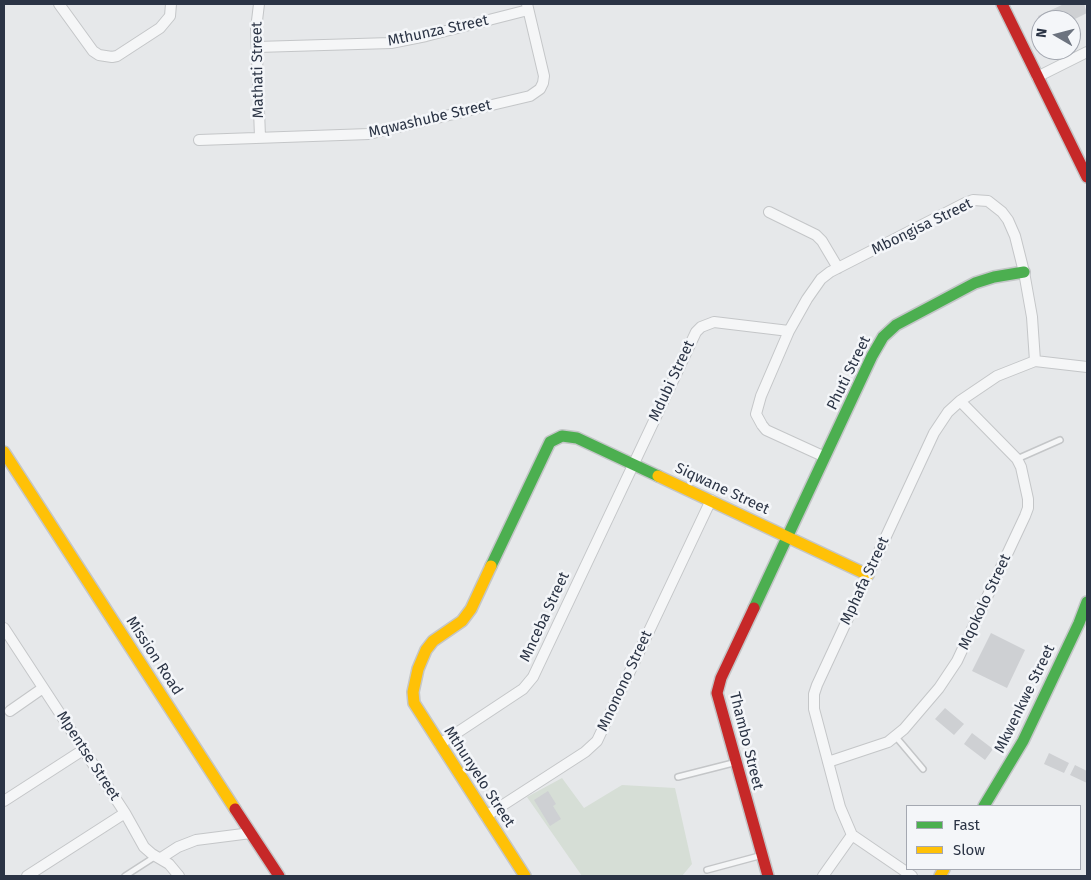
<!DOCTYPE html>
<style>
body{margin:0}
#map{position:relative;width:1091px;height:880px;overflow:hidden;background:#e6e8ea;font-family:"Fira Sans",sans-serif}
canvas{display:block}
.frame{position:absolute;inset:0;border:5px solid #2b3445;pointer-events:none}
.legend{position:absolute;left:906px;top:805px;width:175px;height:65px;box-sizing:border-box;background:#f4f6f9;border:1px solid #a4a8b1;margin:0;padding:6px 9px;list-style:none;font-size:15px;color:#2b3445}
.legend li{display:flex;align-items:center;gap:10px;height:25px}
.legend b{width:25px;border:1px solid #a4a8b1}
.north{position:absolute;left:1031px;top:10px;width:50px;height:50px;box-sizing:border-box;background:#f4f6f9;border:1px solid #a4a8b1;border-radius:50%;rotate:278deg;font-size:14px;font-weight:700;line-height:20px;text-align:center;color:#2b3445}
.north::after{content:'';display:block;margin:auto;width:18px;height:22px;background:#6c737f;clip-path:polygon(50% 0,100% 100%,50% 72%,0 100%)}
</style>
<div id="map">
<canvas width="1091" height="880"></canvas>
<div class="frame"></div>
<ul class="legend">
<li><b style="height:6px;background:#4caf50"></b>Fast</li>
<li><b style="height:6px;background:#ffc107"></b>Slow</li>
</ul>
<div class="north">N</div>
</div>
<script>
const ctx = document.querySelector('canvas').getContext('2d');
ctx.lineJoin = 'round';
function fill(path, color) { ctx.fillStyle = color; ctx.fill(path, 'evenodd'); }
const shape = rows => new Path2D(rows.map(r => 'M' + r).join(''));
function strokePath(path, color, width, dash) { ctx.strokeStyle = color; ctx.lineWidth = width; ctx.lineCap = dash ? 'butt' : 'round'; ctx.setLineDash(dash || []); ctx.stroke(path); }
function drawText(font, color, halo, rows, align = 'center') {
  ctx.font = font + ' "Fira Sans",sans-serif'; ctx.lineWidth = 5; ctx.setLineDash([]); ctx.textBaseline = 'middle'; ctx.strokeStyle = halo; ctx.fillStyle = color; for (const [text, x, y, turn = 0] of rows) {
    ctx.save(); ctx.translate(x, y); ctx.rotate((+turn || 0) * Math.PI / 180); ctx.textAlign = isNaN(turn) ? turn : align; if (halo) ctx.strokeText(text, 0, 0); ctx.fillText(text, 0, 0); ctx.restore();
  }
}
const green = shape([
 [562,778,584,808,622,785,675,788,692,864,682,876,582,876,527,797]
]);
const building = shape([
 [1064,4,1084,4,1087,13,1071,21,1040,20,1038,16],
 [991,633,1025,650,1007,688,972,671],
 [945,708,964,724,954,735,935,719],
 [972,733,993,749,985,760,964,744],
 [1049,753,1069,763,1064,773,1044,764],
 [1075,765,1087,771,1087,783,1070,775],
 [548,791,556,804,553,806,561,819,550,826,534,800]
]);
const lane = shape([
 [1017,459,1060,440],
 [896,737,923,769],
 [678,777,733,763],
 [707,870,759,856],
 [125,876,156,856]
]);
const street = shape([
 [59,4,93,51,99,55,112,57,117,56,160,28,170,16,171,4],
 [259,4,256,29,260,137],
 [257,47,391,43,426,36,528,10],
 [1037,77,1087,52],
 [199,140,369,134,530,96,540,89,543,83,544,76,527,4],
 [769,212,816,235,822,241,838,268],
 [825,457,766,430,762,425,756,414,761,396,789,331,807,299,821,279,830,272,965,203,973,200,988,201,1002,212,1008,220,1015,236,1024,272,1032,317,1035,361],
 [4,628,125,813,144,847,152,854,169,864,179,876],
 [10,711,43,688],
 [440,744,523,689,533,677,696,332,701,327,714,322,789,331],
 [828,762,888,742,904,729,939,688,957,661,1025,516,1028,508,1028,499,1021,467,1017,459,960,401],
 [4,801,83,750],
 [486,816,585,752,597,741,711,500],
 [161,858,178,847,196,840,251,833],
 [27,876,125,813],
 [823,876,852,835],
 [912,876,852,835,840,807,814,709,814,694,817,685,934,433,948,412,960,401,997,376,1035,361,1087,367]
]);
const fast = shape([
 [491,566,550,442,562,436,577,438,658,476],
 [754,608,872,356,883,337,896,325,975,283,994,277,1024,272],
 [984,806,1023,741,1079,623,1087,602]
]);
const slow = shape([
 [4,452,235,809],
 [658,476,868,575],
 [491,566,471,609,462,621,433,641,426,650,418,669,413,692,414,703,525,876],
 [940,876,944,869]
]);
const jam = shape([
 [1002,4,1087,177],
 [754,608,721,678,717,693,768,876],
 [235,809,279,876]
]);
const streetNames = [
 ["Mthunza Street",438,31,-12],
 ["Mathati Street",258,70,-91],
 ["Mqwashube Street",430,119,-13],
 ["Mbongisa Street",922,227,-26],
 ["Phuti Street",849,373,-64],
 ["Mdubi Street",672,381,-65],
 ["Siqwane Street",722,489,25],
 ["Mphafa Street",865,581,-65],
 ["Mqokolo Street",985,602,-65],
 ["Mnceba Street",545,617,-65],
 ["Mission Road",154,656,57],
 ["Mnonono Street",625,681,-65],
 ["Mkwenkwe Street",1025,699,-64],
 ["Thambo Street",746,741,76],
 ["Mpentse Street",88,756,57],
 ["Mthunyelo Street",479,777,57]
];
fill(green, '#d6ded6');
fill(building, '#ced0d3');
strokePath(lane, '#c4c6c8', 8);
strokePath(street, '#c4c6c8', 12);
strokePath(fast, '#c4c6c8', 14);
strokePath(slow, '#c4c6c8', 14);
strokePath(jam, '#c4c6c8', 14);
strokePath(lane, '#f5f6f7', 5);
strokePath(street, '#f5f6f7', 10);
strokePath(fast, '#4caf50', 11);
strokePath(slow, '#ffc107', 11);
strokePath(jam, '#c62828', 11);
drawText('15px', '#2b3445', '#f4f6f9', streetNames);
</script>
